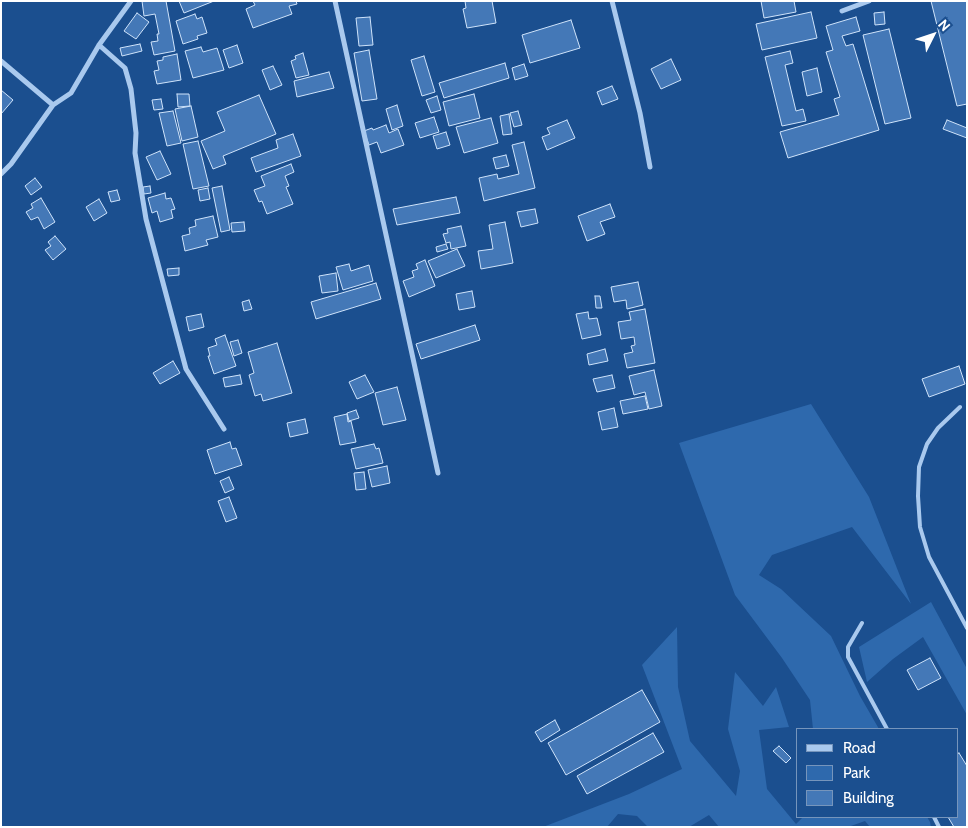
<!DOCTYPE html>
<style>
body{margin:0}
#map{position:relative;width:968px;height:828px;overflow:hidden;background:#1b4f8f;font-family:Cabin,sans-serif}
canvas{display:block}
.frame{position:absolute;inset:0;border:2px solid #fff;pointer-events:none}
.legend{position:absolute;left:796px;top:728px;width:162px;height:90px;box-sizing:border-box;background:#1b4f8f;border:1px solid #7695bc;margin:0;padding:6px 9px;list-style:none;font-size:15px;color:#fff}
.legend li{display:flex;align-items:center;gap:10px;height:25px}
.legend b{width:25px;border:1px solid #7695bc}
.north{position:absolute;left:908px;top:10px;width:50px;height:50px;-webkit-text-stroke:4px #1b4f8f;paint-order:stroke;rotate:49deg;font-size:14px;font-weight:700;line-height:20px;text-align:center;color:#fff}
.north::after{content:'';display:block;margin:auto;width:18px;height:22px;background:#fff;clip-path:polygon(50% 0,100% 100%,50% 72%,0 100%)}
</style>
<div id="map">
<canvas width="968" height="828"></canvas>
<div class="frame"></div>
<ul class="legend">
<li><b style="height:6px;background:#a9c9ee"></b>Road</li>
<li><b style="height:14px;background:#2e69ad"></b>Park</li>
<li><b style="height:14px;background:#4478b7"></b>Building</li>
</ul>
<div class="north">N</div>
</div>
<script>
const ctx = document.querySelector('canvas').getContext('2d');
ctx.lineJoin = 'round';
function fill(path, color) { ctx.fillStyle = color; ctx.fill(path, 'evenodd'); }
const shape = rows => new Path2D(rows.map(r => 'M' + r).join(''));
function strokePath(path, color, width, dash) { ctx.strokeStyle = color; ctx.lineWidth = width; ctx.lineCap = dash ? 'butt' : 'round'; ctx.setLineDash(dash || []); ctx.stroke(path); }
const green = shape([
 [811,404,869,497,911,604,852,527,772,555,759,575,781,589,831,636,860,696,879,729,813,729,810,700,782,658,735,595,679,443],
 [931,602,967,669,967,715,923,637,893,659,867,682,859,647],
 [677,627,678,687,690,741,736,796,740,771,728,729,735,672,763,706,776,687,789,727,759,730,767,789,796,824,803,817,927,817,930,822,931,827,870,827,865,821,848,827,719,827,709,815,689,827,648,827,637,816,618,814,607,827,543,827,629,794,682,769,642,665]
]);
const building = shape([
 [142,1,166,1,175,51,154,55,151,42,158,41,157,34,159,34,155,14,144,16,142,1],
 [179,1,214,1,184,13,179,1],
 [253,1,296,1,297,4,289,6,292,14,253,28,246,9,255,5,253,1],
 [465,1,492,1,496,23,467,28,463,9,466,8,465,1],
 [761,1,794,1,796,12,764,18,761,1],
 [931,1,967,1,967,104,957,106,931,1],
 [811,12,817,38,762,50,756,24,811,12],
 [884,12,885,24,875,25,874,13,884,12],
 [137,13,149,22,136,39,124,31,137,13],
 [195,14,197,19,202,17,207,33,197,36,198,39,183,44,176,21,195,14],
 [370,17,373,45,359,46,356,18,370,17],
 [856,17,860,31,842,36,846,46,853,44,879,130,788,158,780,132,839,115,834,99,840,97,826,52,833,50,826,26,856,17],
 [571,20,580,48,530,63,522,35,571,20],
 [889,29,911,118,885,124,863,35,889,29],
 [140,44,142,51,122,56,120,48,140,44],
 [237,45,243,63,229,68,223,50,237,45],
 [201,47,203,52,217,48,224,70,193,78,185,51,201,47],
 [369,50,377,99,362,101,354,53,369,50],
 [790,51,793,63,785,65,796,111,803,109,806,121,782,126,765,57,790,51],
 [303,53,309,75,296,78,291,61,296,59,295,56,303,53],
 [177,54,181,80,157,84,154,71,159,70,157,61,163,60,163,57,177,54],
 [424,56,435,92,422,96,411,60,424,56],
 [671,59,681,80,661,89,651,69,671,59],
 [505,63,509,78,444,98,439,83,505,63],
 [524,64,528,76,515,80,512,68,524,64],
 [273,66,282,85,270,90,262,70,273,66],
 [817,68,822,92,807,96,802,72,817,68],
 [329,72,334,88,297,97,294,81,329,72],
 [612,86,618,99,602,105,597,92,612,86],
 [1,90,13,100,1,114,1,90],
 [177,94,189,94,190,106,178,107,177,94],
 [474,94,480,118,449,126,443,102,474,94],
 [259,95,276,134,223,156,226,164,213,169,201,141,225,131,217,112,259,95],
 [437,96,441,110,431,113,426,100,437,96],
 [161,99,163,109,154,110,152,100,161,99],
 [397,105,403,126,392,130,386,109,397,105],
 [191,106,198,137,182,141,175,109,191,106],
 [173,111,181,143,167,146,159,113,173,111],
 [518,111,522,125,514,127,510,113,518,111],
 [509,114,512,134,503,135,500,116,509,114],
 [434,117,439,132,420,138,415,123,434,117],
 [491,118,498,143,464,153,456,127,491,118],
 [567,120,575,138,547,150,542,137,550,134,547,128,567,120],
 [947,120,967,128,967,138,943,129,947,120],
 [386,125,389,133,398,129,404,145,381,153,377,142,369,145,364,131,372,128,373,130,386,125],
 [446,132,450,145,437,149,433,136,446,132],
 [293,134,301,156,256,172,251,158,278,148,276,140,293,134],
 [198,141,209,186,193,189,183,144,198,141],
 [524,142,535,188,484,201,479,178,497,174,498,179,519,174,512,145,524,142],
 [160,151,171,174,157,180,146,157,160,151],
 [506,155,509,166,496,169,493,158,506,155],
 [291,164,294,172,285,176,289,186,286,187,293,204,267,214,262,201,259,202,254,190,265,186,261,176,291,164],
 [35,178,42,187,31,195,25,186,35,178],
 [150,186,151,193,144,194,143,187,150,186],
 [222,186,230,230,221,232,212,188,222,186],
 [208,188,210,199,200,201,198,190,208,188],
 [117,190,120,200,111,202,108,192,117,190],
 [165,193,166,199,171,198,175,209,171,210,173,218,160,222,157,211,152,213,148,198,165,193],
 [456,197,460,213,397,225,393,209,456,197],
 [41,198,55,222,44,229,38,217,31,220,26,212,33,208,31,204,41,198],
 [99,199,107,213,94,221,86,207,99,199],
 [610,204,615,217,600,222,605,234,587,241,578,216,610,204],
 [535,209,538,223,521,227,517,212,535,209],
 [213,216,218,237,206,240,208,245,185,251,182,236,190,234,189,228,196,226,195,220,213,216],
 [244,222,245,231,232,232,231,223,244,222],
 [505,222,513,263,481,269,478,251,493,249,489,225,505,222],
 [461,226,466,246,451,249,450,242,446,243,443,234,448,233,447,229,461,226],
 [55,236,66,249,53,260,45,250,51,246,48,242,55,236],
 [446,244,448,249,437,252,436,247,446,244],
 [457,249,465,266,436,278,428,261,457,249],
 [425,260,435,286,409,297,403,281,414,277,412,271,418,269,416,264,425,260],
 [349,264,351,271,369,265,373,281,343,290,336,267,349,264],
 [179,268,179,275,168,276,167,269,179,268],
 [336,273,338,291,322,293,319,276,336,273],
 [638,282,643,305,627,309,626,300,614,302,611,287,638,282],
 [376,283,381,299,316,319,311,302,376,283],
 [472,291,475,307,459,310,456,294,472,291],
 [595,296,600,296,602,308,596,308,595,296],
 [249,300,252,309,244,311,242,302,249,300],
 [645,309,655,363,627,368,624,354,633,352,631,346,635,345,634,337,621,339,618,322,631,320,629,312,645,309],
 [588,312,589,319,597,318,601,335,582,339,576,314,588,312],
 [201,314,204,327,189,331,186,317,201,314],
 [475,325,480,340,421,359,416,344,475,325],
 [225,335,236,366,214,374,208,356,210,356,208,348,217,345,215,339,225,335],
 [238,340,242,353,234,356,230,342,238,340],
 [277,343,292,393,263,401,261,394,255,396,249,375,254,373,248,352,277,343],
 [605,349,608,361,589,365,587,354,605,349],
 [173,361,180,373,160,384,153,373,173,361],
 [959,366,965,384,929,397,922,379,959,366],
 [654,370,662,406,649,409,645,392,634,395,629,376,654,370],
 [240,375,242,384,225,387,223,378,240,375],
 [365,375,374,392,357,399,349,382,365,375],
 [612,375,615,388,597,392,593,379,612,375],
 [397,387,406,420,383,425,375,393,397,387],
 [645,396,648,409,623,414,620,401,645,396],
 [614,408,618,427,602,430,598,412,614,408],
 [356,410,359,418,349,421,347,413,356,410],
 [347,414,348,422,351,421,356,442,340,445,334,417,347,414],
 [305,419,308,433,290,437,287,423,305,419],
 [230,442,232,449,236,448,242,465,215,474,207,450,230,442],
 [374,444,376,449,379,448,383,463,356,469,351,449,374,444],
 [387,466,390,483,372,487,368,470,387,466],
 [364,472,366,489,356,490,354,473,364,472],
 [229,477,234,489,225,493,220,481,229,477],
 [229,497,237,518,226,522,218,501,229,497],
 [930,658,941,678,918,690,907,670,930,658],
 [642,690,660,722,566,775,548,743,642,690],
 [555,720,560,730,541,742,535,732,555,720],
 [653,733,664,752,587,794,577,776,653,733],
 [779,746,791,758,786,763,773,751,779,746],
 [959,753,967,766,967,827,954,827,948,817,957,817,957,754,959,753]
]);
const lane = shape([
 [960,407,938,428,927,444,919,467,918,496,920,527,929,557,967,628],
 [862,623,848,647,848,657,887,729],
 [934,817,939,827]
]);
const street = shape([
 [335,1,438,473],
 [612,1,640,113,650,167],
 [842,11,869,1],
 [99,45,125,68,131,89,136,133,135,153,146,219,186,369,224,429],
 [1,61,53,105],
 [1,174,11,164,53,105,71,93,99,45,131,1]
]);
fill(green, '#2e69ad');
fill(building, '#4478b7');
strokePath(building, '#cfe3fa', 1);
strokePath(lane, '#a9c9ee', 4);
strokePath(street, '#a9c9ee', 5);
</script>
